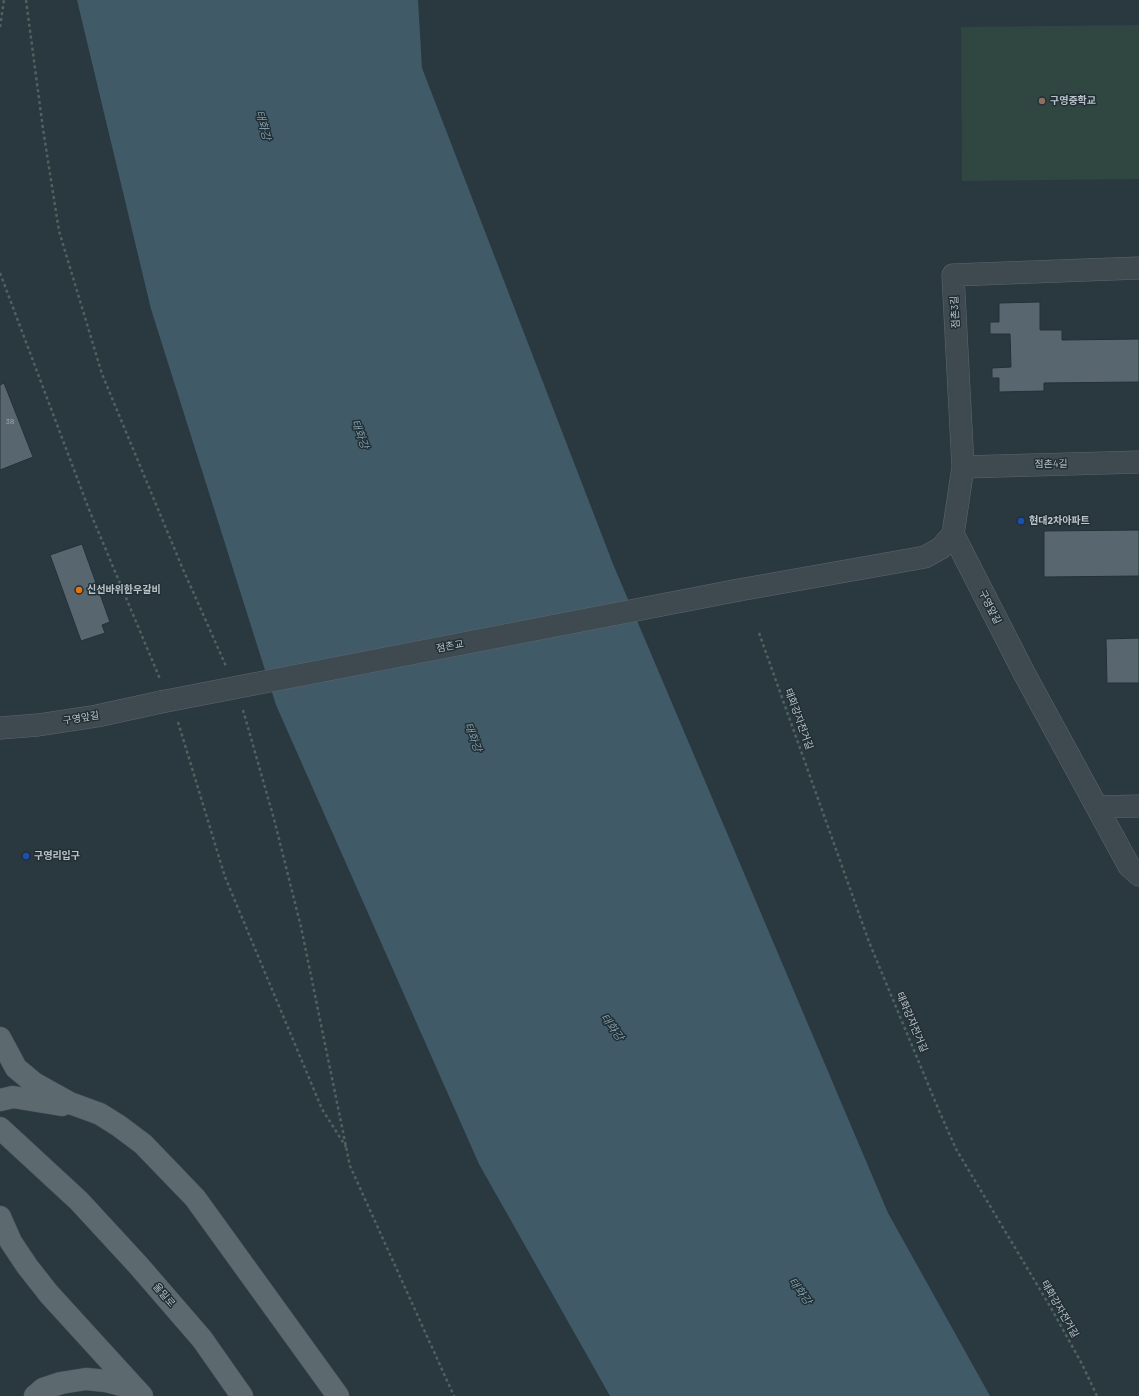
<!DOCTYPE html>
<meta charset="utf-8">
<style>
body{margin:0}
canvas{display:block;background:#2a3840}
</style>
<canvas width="1139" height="1396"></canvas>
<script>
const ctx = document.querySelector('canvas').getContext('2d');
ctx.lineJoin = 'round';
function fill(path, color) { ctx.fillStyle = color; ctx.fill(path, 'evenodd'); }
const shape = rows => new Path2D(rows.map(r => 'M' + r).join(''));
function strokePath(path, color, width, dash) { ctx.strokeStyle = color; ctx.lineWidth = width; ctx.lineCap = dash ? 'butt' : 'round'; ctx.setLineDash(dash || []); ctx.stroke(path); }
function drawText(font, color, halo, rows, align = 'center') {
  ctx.font = font + ' Barlow,"Noto Sans KR",sans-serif'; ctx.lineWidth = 3; ctx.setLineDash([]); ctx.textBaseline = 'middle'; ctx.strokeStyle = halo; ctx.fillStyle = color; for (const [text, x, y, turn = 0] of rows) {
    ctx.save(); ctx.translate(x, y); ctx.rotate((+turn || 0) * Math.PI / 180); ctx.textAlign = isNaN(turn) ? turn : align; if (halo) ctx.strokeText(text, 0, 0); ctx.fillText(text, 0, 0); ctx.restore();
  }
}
const green = shape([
 [1139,25,1139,179,962,181,961,27]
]);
const water = shape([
 [77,0,418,0,422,68,613,564,888,1213,990,1396,610,1396,479,1164,276,705,151,309]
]);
const building = shape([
 [1040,302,1040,330,1062,330,1062,340,1139,339,1139,382,1044,383,1044,391,999,392,999,378,992,378,992,368,1011,367,1010,334,990,334,990,322,999,322,999,303,1040,302],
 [4,383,33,457,0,470,0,385,4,383],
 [1139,530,1139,576,1044,577,1044,531,1139,530],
 [82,544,110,622,102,625,105,633,81,641,50,555,82,544],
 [1139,638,1139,683,1107,683,1106,639,1139,638]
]);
const path = shape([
 [26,0,43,129,59,231,102,374,182,567,226,666],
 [0,27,4,0],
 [0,273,88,507,160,679],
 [759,633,869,942,940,1113,956,1149,1051,1308,1082,1364,1097,1396],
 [243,710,274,819,301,927,350,1166,454,1396],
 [178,722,225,877,322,1109,346,1147]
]);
const minor = shape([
 [963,467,1139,462],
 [953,534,963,467,953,275,1139,268],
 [953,534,1024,673,1129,866,1139,875],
 [739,590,925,557,941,548,953,534],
 [0,728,38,725,97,716,161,702],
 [1097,807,1139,806]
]);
const major = shape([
 [0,1038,16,1068,34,1083,70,1103,100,1114,119,1126,143,1144,171,1173,195,1198,338,1396],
 [0,1100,13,1097,62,1105],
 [0,1128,79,1201,138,1265,202,1339,242,1396],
 [0,1217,11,1242,27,1266,49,1294,142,1396],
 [35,1396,43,1389,61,1383,86,1379,106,1381,125,1386,135,1394]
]);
const minorBridge = shape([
 [161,702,739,590]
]);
const markers = [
 [1042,101,4,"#8d6e63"],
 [1021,521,4,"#1a4fb4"],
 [79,590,4,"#e8710a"],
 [26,856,4,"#1a4fb4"]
];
const numberNames = [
 ["38",10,421]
];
const poiNames = [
 ["구영중학교",1050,101],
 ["현대2차아파트",1029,521],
 ["신선바위한우갈비",87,590],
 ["구영리입구",34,856]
];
const streetNames = [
 ["점촌3길",955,312,-93],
 ["점촌4길",1051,464,-1],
 ["구영앞길",990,607,63],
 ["점촌교",450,646,-11],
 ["구영앞길",81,718,-9],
 ["태화강자전거길",799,719,70],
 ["태화강자전거길",912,1022,67],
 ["울밀로",164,1295,49],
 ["태화강자전거길",1060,1309,60]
];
const waterNames = [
 ["태화강",263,125,76],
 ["태화강",360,434,70],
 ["태화강",473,737,70],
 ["태화강",612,1027,54],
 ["태화강",800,1291,54]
];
fill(green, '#304641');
fill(water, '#415a67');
fill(building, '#58676f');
strokePath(building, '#243137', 1);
strokePath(minor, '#5b676d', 23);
strokePath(major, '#475359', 23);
strokePath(path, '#4e625e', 2.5, [3, 3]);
strokePath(minor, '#3e4a50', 22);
strokePath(major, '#5c696f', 22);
strokePath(minorBridge, '#5b676d', 23, []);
strokePath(minorBridge, '#3e4a50', 22);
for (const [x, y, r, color] of markers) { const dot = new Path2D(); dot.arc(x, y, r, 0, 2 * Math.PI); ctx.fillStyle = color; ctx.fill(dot); strokePath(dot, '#222f35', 1.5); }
drawText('8px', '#a2adb3', null, numberNames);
drawText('bold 10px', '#bac4ca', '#222f35', poiNames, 'left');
drawText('10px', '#bac4ca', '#222f35', streetNames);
drawText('italic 11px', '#7f9baa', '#222f35', waterNames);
</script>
